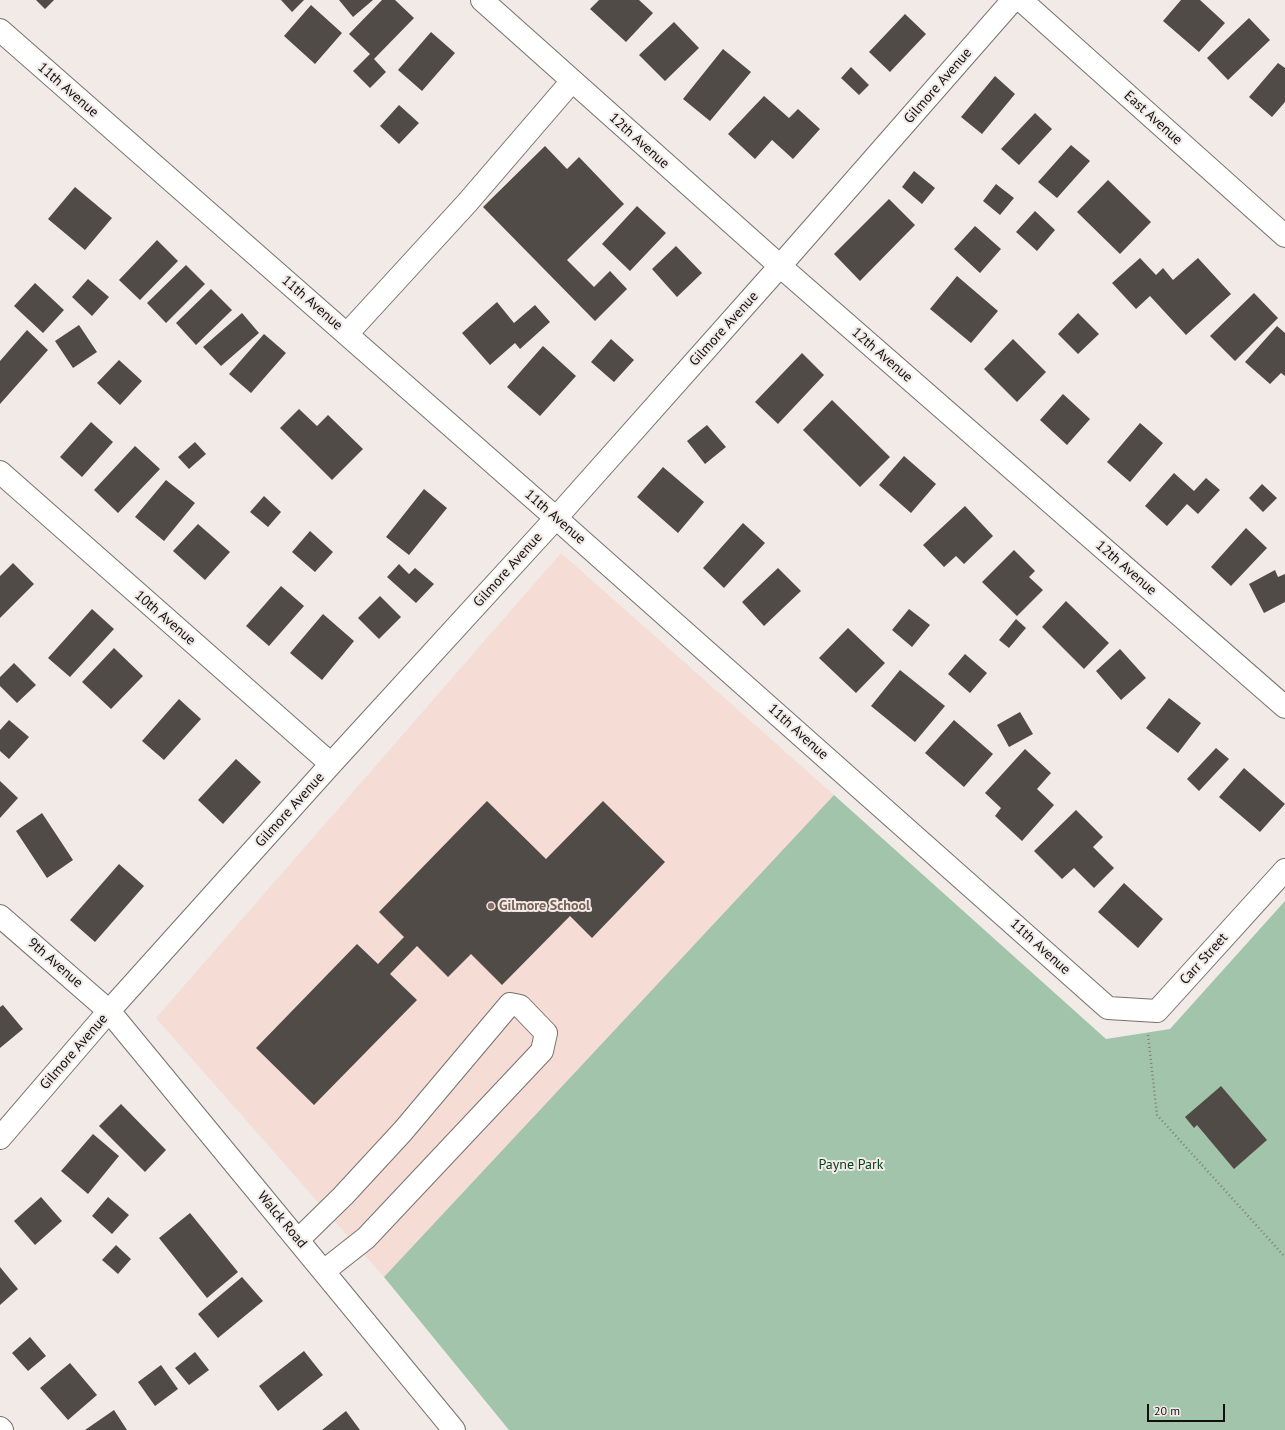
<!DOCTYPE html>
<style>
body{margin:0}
#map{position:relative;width:1285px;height:1430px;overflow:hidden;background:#f1eae7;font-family:"PT Sans",sans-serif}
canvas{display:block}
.scale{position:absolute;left:1147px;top:1404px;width:78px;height:18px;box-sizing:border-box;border:2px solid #12100f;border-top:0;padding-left:5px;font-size:12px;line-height:14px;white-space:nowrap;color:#12100f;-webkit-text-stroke:3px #f1eae7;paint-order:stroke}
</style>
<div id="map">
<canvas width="1285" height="1430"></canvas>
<div class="scale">20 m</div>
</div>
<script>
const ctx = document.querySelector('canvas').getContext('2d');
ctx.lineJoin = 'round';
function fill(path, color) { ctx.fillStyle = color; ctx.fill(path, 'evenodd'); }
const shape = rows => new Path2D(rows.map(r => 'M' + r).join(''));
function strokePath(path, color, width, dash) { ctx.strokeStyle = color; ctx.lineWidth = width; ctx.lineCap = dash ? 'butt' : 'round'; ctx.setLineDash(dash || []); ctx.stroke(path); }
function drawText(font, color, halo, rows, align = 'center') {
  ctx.font = font + ' "PT Sans",sans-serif'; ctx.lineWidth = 4; ctx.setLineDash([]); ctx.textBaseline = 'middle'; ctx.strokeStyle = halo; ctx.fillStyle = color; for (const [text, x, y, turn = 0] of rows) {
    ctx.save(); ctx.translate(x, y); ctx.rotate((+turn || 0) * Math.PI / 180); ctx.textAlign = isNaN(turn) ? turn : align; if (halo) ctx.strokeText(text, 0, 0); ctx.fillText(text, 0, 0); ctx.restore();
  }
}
const education = shape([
 [561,553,834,795,384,1277,156,1018]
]);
const green = shape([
 [834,795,1106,1039,1170,1029,1285,901,1285,1430,509,1430,384,1277]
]);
const building = shape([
 [36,0,54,0,45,9],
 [281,0,304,0,292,12],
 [339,0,373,0,353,17],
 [382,0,395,0,414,18,374,59,386,72,370,88,353,71,370,54,349,34],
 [599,0,639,0,653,13,626,42,590,9],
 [1181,0,1200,0,1225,23,1199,52,1163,21],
 [311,5,342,33,315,64,284,36],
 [905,14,926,34,890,72,869,52],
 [1249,18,1270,40,1228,80,1207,58],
 [674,22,699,48,665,81,639,55],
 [431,32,455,53,422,91,398,70],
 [723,49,751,72,710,121,683,99],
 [1278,63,1285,68,1285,102,1272,117,1249,97],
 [851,67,869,85,859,95,841,78],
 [995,76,1015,94,982,134,961,117],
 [764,96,789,118,798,109,820,129,793,159,772,140,755,159,728,134],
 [399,105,419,123,399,144,380,126],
 [1035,113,1052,129,1019,165,1001,149],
 [1071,145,1090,161,1057,198,1038,182],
 [545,146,567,169,579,157,624,204,567,260,594,287,610,271,627,289,595,321,483,207],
 [914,171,935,188,922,204,902,187],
 [1108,180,1151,222,1120,254,1077,212],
 [996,184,1014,198,1000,215,983,201],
 [75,187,112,218,85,250,48,219],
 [889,199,915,225,860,281,834,254],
 [637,206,666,233,630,271,602,244],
 [1035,211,1055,230,1037,251,1016,232],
 [975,226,1001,249,980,273,954,249],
 [157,240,178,261,140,300,119,280],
 [676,246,702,273,677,297,652,269],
 [1140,258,1156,275,1163,268,1173,280,1198,258,1231,294,1186,335,1150,296,1136,309,1112,283],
 [186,265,205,284,166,323,147,303],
 [957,276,998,311,971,343,930,309],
 [88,279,109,297,92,316,72,297],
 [35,283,64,310,43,333,14,306],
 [211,289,232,310,196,345,176,323],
 [1254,293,1278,318,1235,361,1210,336],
 [497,302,514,323,535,305,550,322,520,349,515,343,490,365,462,333],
 [242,313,259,333,221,366,203,347],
 [1078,313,1099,334,1078,354,1058,334],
 [79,325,97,352,73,368,55,341],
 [1277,326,1285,333,1285,376,1281,373,1270,384,1245,362],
 [27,330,48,350,0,404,0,361],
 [264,334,286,353,251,393,229,374],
 [611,339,634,360,614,382,591,362],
 [1013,339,1046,372,1017,402,984,369],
 [543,346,576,376,540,416,507,387],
 [802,353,824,375,778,424,755,402],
 [119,360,142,381,120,405,97,383],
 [1063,394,1090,419,1067,445,1040,420],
 [832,400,890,457,860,487,803,430],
 [299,409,317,426,328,415,363,449,332,480,280,428],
 [91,422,113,442,82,477,60,457],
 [1140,423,1163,443,1130,482,1107,462],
 [707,425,726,447,705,464,687,441],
 [195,442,206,454,189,469,178,457],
 [135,446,160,469,118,513,94,490],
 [904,456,936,484,911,513,879,485],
 [663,467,704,502,678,533,637,497],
 [1174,473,1194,491,1206,478,1220,490,1198,514,1187,504,1167,526,1145,506],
 [166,480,195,503,164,541,135,517],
 [1262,484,1277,498,1263,512,1249,498],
 [424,489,447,508,409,555,386,537],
 [264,496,281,512,268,527,250,512],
 [965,506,993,536,964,564,956,556,944,567,923,545],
 [743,523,765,543,724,588,703,568],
 [198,524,230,552,205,580,173,551],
 [1246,528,1267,548,1231,586,1211,567],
 [310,531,333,552,315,572,292,552],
 [1014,550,1035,571,1029,577,1043,590,1017,616,982,582],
 [13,563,34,584,0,618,0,576],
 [399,564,409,574,415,568,434,584,416,603,387,577],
 [778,568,801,591,764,626,742,602],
 [1275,570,1278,577,1285,574,1285,602,1264,613,1249,584],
 [281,586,304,606,269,646,246,626],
 [380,596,401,617,379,639,358,618],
 [1066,601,1109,643,1084,669,1042,627],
 [92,609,114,629,70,677,48,658],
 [909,609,930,625,912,647,892,630],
 [323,614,354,641,322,680,290,653],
 [1016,619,1026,628,1009,648,999,640],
 [848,628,885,663,856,693,819,658],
 [114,648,143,676,111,709,82,682],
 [1120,649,1146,678,1121,700,1096,671],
 [965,654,987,673,970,693,948,674],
 [14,663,36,685,17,703,0,686,0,677],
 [900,670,945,706,915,742,871,706],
 [1169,698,1201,723,1178,753,1146,728],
 [179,699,201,719,164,760,142,741],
 [1020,712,1033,734,1009,747,997,725],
 [9,720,29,737,9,759,0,751,0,730],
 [954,720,993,754,964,787,925,753],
 [1216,748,1229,759,1199,791,1187,779],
 [1025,749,1051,773,1037,789,1054,805,1022,841,995,816,1001,808,985,793],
 [236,759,261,782,223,824,198,800],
 [1244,768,1285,804,1260,832,1219,797],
 [0,781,18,798,0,818],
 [487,801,546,859,603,801,665,862,592,938,570,916,502,985,471,954,448,977,417,946,390,974,417,1000,314,1105,256,1048,357,944,378,964,404,937,379,912],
 [1076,810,1103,837,1093,847,1114,868,1094,888,1074,868,1062,879,1034,851],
 [42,813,73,860,47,878,16,831],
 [119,864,144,886,95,942,70,920],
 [1124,883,1163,919,1138,948,1098,912],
 [3,1005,23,1029,0,1048,0,1007],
 [1221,1086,1267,1140,1234,1169,1197,1125,1194,1128,1185,1117],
 [121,1104,166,1150,145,1172,99,1126],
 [93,1134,119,1156,88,1194,61,1171],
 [41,1197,62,1221,35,1245,14,1221],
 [108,1197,129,1215,112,1234,92,1216],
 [190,1213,238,1272,207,1298,159,1238],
 [116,1245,131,1259,118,1274,102,1260],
 [0,1267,18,1289,0,1305],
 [242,1277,263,1301,218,1338,198,1314],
 [30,1337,46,1356,28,1371,12,1353],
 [304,1351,323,1375,278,1411,259,1386],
 [195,1352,209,1370,189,1385,175,1368],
 [70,1363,97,1395,68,1420,40,1388],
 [161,1365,178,1389,155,1406,138,1382],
 [114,1410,127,1430,85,1430],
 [346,1411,360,1430,322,1430]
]);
const path = shape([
 [1148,1035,1157,1115,1285,1257]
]);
const minor = shape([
 [482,0,780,266,1285,707],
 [1021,0,1285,236],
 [0,30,556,518,1108,1008,1157,1011,1285,870],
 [347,334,467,203,572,81],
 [0,472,331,764],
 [0,916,109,1011,454,1430],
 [0,1138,109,1011,331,764,556,518,780,266,1013,0],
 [298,1240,343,1196,403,1131,510,1004,520,1006,546,1033,542,1051,366,1238,324,1271],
 [0,1428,2,1430]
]);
const markers = [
 [491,906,4,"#8d6e63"]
];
const streetNames = [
 ["Gilmore Avenue",938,86,-49],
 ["11th Avenue",68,90,41],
 ["East Avenue",1153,118,42],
 ["12th Avenue",639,141,42],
 ["11th Avenue",312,303,41],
 ["Gilmore Avenue",724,329,-48],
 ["12th Avenue",882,355,41],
 ["11th Avenue",555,517,41],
 ["12th Avenue",1126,568,41],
 ["Gilmore Avenue",508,570,-48],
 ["10th Avenue",165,618,41],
 ["11th Avenue",798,732,42],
 ["Gilmore Avenue",290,810,-48],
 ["11th Avenue",1040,947,42],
 ["Carr Street",1204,959,-48],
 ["9th Avenue",55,963,41],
 ["Gilmore Avenue",74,1052,-49],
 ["Walck Road",282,1220,50]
];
const educationNames = [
 ["Gilmore School",499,906]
];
const parkNames = [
 ["Payne Park",851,1165]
];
fill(education, '#f5dcd4');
fill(green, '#a2c4aa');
fill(building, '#504b47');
strokePath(minor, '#77716e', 24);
strokePath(path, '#837e7c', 2.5, [1, 3]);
strokePath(minor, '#fff', 22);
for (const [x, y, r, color] of markers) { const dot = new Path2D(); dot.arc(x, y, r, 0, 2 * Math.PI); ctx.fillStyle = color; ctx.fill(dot); strokePath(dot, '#f1eae7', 1.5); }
drawText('14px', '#12100f', '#f1eae7', streetNames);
drawText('bold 14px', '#785e54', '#f1eae7', educationNames, 'left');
drawText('14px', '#04421f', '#f1eae7', parkNames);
</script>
